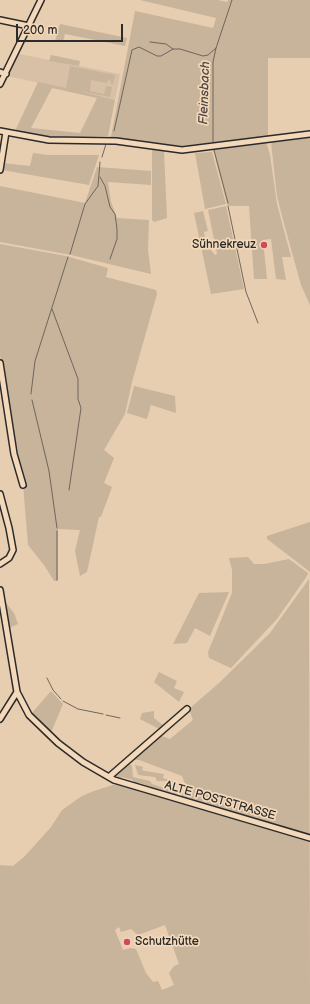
<!DOCTYPE html>
<meta charset="utf-8">
<style>
body{margin:0}
#map{position:relative;width:310px;height:1004px;overflow:hidden;background:#e7ceb1;font-family:"Balsamiq Sans",sans-serif}
canvas{display:block}
.scale{position:absolute;left:16px;top:24px;width:107px;height:18px;box-sizing:border-box;border:2px solid #2b2b2b;border-top:0;padding-left:5px;font-size:12px;line-height:14px;white-space:nowrap;color:#2b2b2b;-webkit-text-stroke:3px #f3d8ba;paint-order:stroke}
</style>
<div id="map">
<canvas width="310" height="1004"></canvas>
<div class="scale">200 m</div>
</div>
<script>
const ctx = document.querySelector('canvas').getContext('2d');
ctx.lineJoin = 'round';
function fill(path, color) { ctx.fillStyle = color; ctx.fill(path, 'evenodd'); }
const shape = rows => new Path2D(rows.map(r => 'M' + r).join(''));
function strokePath(path, color, width, dash) { ctx.strokeStyle = color; ctx.lineWidth = width; ctx.lineCap = dash ? 'butt' : 'round'; ctx.setLineDash(dash || []); ctx.stroke(path); }
function drawText(font, color, halo, rows, align = 'center') {
  ctx.font = font + ' "Balsamiq Sans",sans-serif'; ctx.lineWidth = 3.5; ctx.setLineDash([]); ctx.textBaseline = 'middle'; ctx.strokeStyle = halo; ctx.fillStyle = color; for (const [text, x, y, turn = 0] of rows) {
    ctx.save(); ctx.translate(x, y); ctx.rotate((+turn || 0) * Math.PI / 180); ctx.textAlign = isNaN(turn) ? turn : align; if (halo) ctx.strokeText(text, 0, 0); ctx.fillText(text, 0, 0); ctx.restore();
  }
}
const built = shape([
 [19,54,120,74,115,100,8,76]
]);
const green = shape([
 [140,0,218,0,227,2,228,0,310,0,310,58,268,58,268,136,181,146,111,137,135,11,213,28,216,18],
 [60,24,127,38,125,46,65,34,63,42,55,41],
 [51,55,80,61,79,66,49,61],
 [70,66,115,75,113,84,111,84,111,81,108,80,107,83,91,80,90,91,104,94,106,86,112,87,110,97,75,90,115,100,108,136,53,137,15,131,38,82,66,88],
 [52,88,97,98,80,133,31,128],
 [310,136,310,305,301,285,283,220,277,196,271,142],
 [266,142,270,155,277,204,291,257,282,257,286,280,276,279,271,239,263,240,267,279,254,279,249,206,229,206,227,204,213,150,215,148],
 [152,149,164,151,167,218,154,222,152,220],
 [212,152,226,204,205,209,195,153],
 [33,153,48,155,99,155,89,185,2,170,3,163,30,166],
 [97,167,151,171,151,185,108,182,111,202,117,218,149,220,148,250,151,274,71,255,0,242,0,186,85,203],
 [226,206,244,289,211,294,194,213,203,211,208,231,204,232,206,244,215,255,217,254,208,210],
 [0,244,66,256,108,268,106,277,156,290,157,294,132,382,125,414,104,450,114,458,104,483,112,487,101,517,99,517,87,572,80,576,75,551,80,530,58,529,58,581,54,581,44,565,28,545,23,484,16,455,18,454,17,447,14,447,0,355],
 [134,386,175,396,176,413,151,405,147,419,127,413],
 [310,522,310,572,267,539,267,536],
 [248,557,254,564,264,564,289,559,308,573,307,576,277,619,231,668,209,658,208,652,232,593,232,570,229,558],
 [309,579,310,1004,0,1004,0,865,13,866,25,856,51,827,62,810,82,796,94,791,116,784,125,785,179,801,186,786,182,776,139,760,130,760,159,735,170,739,193,720,189,709,219,683,270,633],
 [165,925,179,964,174,966,169,973,174,985,162,990,158,981,153,982,146,973,136,949,131,948,123,950,115,930,119,927,121,932,131,929,138,935],
 [229,592,210,636,195,628,187,643,173,644,199,593],
 [6,603,14,613,18,624,9,628],
 [159,672,177,681,174,688,184,692,179,702,154,682],
 [51,691,63,704,50,735,31,714],
 [154,711,154,718,164,726,159,729,140,719,142,713],
 [128,762,132,766,133,777,150,781,152,784,173,791,177,790,179,792,175,796,140,783,138,785,133,784,133,780,122,777,119,779,115,778,114,774],
 [135,765,143,767,142,770,145,771,164,774,163,778,178,783,181,782,182,783,181,787,166,781,157,781,155,777,138,775]
]);
const stream = shape([
 [150,42,166,44,173,49],
 [114,131,132,50,139,47,157,56,161,56,173,49,180,49,203,56,208,55,216,48],
 [213,142,213,62,216,48,232,0],
 [214,150,228,203],
 [102,157,106,144],
 [100,177,105,186,110,207,115,214,117,229,117,239,110,259],
 [228,206,246,292,258,323],
 [70,254,85,204,98,186,100,162],
 [52,309,78,379,78,399,81,408,69,490],
 [31,394,35,361,68,257],
 [32,400,49,471,57,528],
 [57,531,57,580],
 [47,678,53,690,61,699],
 [63,701,78,709,103,714],
 [106,715,120,718]
]);
const minor = shape([
 [0,20,29,26],
 [0,72,6,74],
 [0,84,41,0],
 [0,131,49,140,116,141,182,150,310,134],
 [0,170,6,132],
 [0,363,14,454,23,485],
 [0,494,9,528,13,550,9,558,0,564],
 [0,590,17,692,29,715,58,743,83,762,114,780,310,838],
 [0,719,17,692],
 [110,776,187,709]
]);
const markers = [
 [264,245,4,"#d1495b"],
 [127,942,4,"#d1495b"]
];
const poiNames = [
 ["Sühnekreuz",256,245],
 ["Schutzhütte",135,942,"left"]
];
const streetNames = [
 ["ALTE POSTSTRASSE",220,801,16]
];
const waterNames = [
 ["Fleinsbach",205,93,-88]
];
fill(built, '#d7c0a6');
fill(green, '#c8b39b');
strokePath(stream, '#6f665c', 1);
strokePath(minor, '#2b2b2b', 8);
strokePath(minor, '#f3d8ba', 5);
for (const [x, y, r, color] of markers) { const dot = new Path2D(); dot.arc(x, y, r, 0, 2 * Math.PI); ctx.fillStyle = color; ctx.fill(dot); strokePath(dot, '#f3d8ba', 1.5); }
drawText('12px', '#2b2b2b', '#f3d8ba', poiNames, 'right');
drawText('12px', '#2b2b2b', '#f3d8ba', streetNames);
drawText('italic 13px', '#4d4843', '#f3d8ba', waterNames);
</script>
